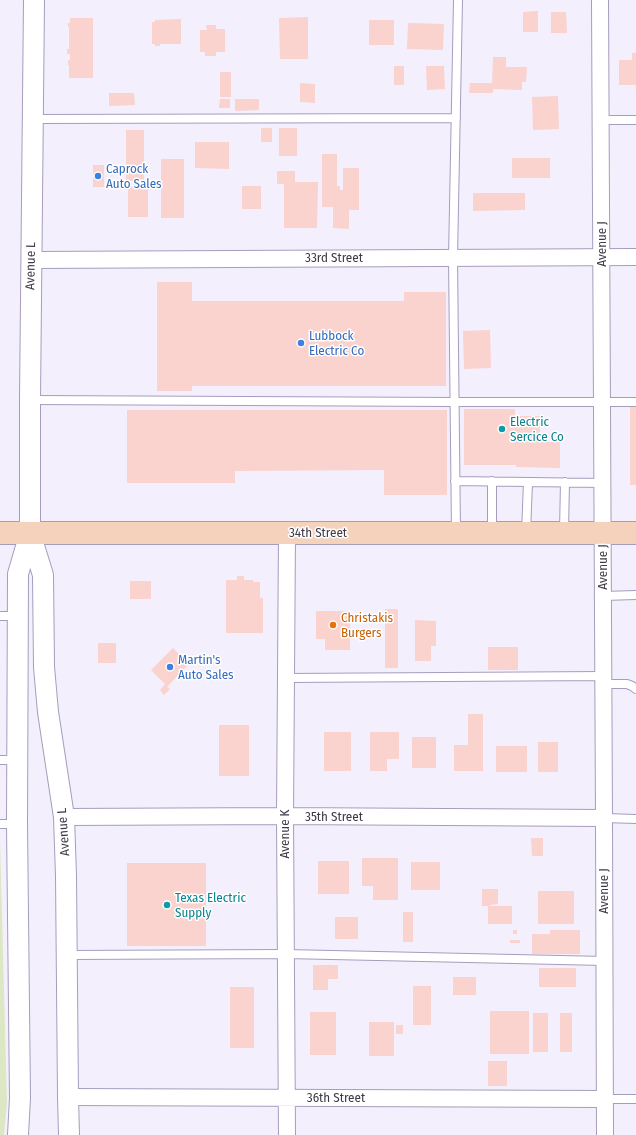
<!DOCTYPE html>
<style>
body{margin:0}
canvas{display:block;background:#f3effd}
</style>
<canvas width="636" height="1135"></canvas>
<script>
const ctx = document.querySelector('canvas').getContext('2d');
ctx.lineJoin = 'round';
function fill(path, color) { ctx.fillStyle = color; ctx.fill(path, 'evenodd'); }
const shape = rows => new Path2D(rows.map(r => 'M' + r).join(''));
function strokePath(path, color, width, dash) { ctx.strokeStyle = color; ctx.lineWidth = width; ctx.lineCap = dash ? 'butt' : 'round'; ctx.setLineDash(dash || []); ctx.stroke(path); }
function drawText(font, color, halo, rows, align = 'center') {
  ctx.font = font + ' "Fira Sans Condensed",sans-serif'; ctx.lineWidth = 3; ctx.setLineDash([]); ctx.textBaseline = 'middle'; ctx.strokeStyle = halo; ctx.fillStyle = color; for (const [text, x, y, turn = 0] of rows) {
    ctx.save(); ctx.translate(x, y); ctx.rotate((+turn || 0) * Math.PI / 180); ctx.textAlign = isNaN(turn) ? turn : align; if (halo) ctx.strokeText(text, 0, 0); ctx.fillText(text, 0, 0); ctx.restore();
  }
}
const green = shape([
 [0,840,7,1103,4,1135,0,1135]
]);
const building = shape([
 [538,11,538,32,523,32,523,12],
 [551,12,566,12,567,33,551,33],
 [308,17,308,59,280,59,279,18],
 [70,18,93,18,93,78,69,78,69,65,68,65,68,60,70,60,70,54,67,54,67,49,69,49,69,27,68,27,68,23,70,23],
 [181,19,181,44,160,44,160,46,155,46,155,44,152,44,152,22,155,22,155,20],
 [369,20,394,20,394,45,369,45],
 [408,23,444,24,443,50,407,49],
 [206,25,216,25,216,29,225,29,225,52,216,52,216,56,205,56,205,52,200,52,200,30,207,30],
 [632,53,636,53,636,85,619,85,619,60,632,60],
 [493,57,506,57,506,67,527,67,526,82,522,82,522,90,493,89,493,93,469,93,470,83,492,83],
 [394,66,404,66,404,85,394,85],
 [426,66,444,66,445,89,427,90],
 [220,72,231,72,231,97,220,97],
 [300,83,315,84,315,103,300,102],
 [109,93,134,93,135,105,109,106],
 [558,96,559,129,533,130,532,97],
 [220,99,230,99,230,108,219,108],
 [235,99,259,99,259,110,235,111],
 [261,128,272,128,272,142,261,142],
 [279,128,297,128,297,156,279,156],
 [126,130,144,130,144,181,126,181],
 [195,142,229,142,229,169,195,168],
 [322,154,337,154,337,186,340,186,340,190,343,190,343,168,359,168,359,210,349,210,349,229,333,228,333,207,322,207],
 [512,158,550,158,550,178,512,178],
 [161,159,184,159,184,218,161,218],
 [93,165,104,165,104,187,93,187],
 [277,171,295,171,295,182,318,182,317,228,284,228,284,184,277,184],
 [128,186,148,186,148,217,128,217],
 [242,186,261,186,261,209,242,209],
 [473,193,525,193,525,210,473,211],
 [157,282,192,282,192,301,404,301,404,292,446,292,446,386,192,386,192,391,157,391],
 [490,330,491,368,464,369,463,331],
 [630,406,636,406,636,485,630,485],
 [464,409,515,409,515,416,540,416,540,442,560,442,560,468,516,467,516,465,464,465],
 [127,410,447,410,447,495,384,495,384,470,235,471,235,483,127,483],
 [237,576,244,576,244,580,253,580,253,582,260,582,260,598,263,598,263,633,226,633,226,580,237,580],
 [130,581,151,581,151,599,130,599],
 [385,609,398,609,398,668,385,668],
 [316,611,350,611,350,650,325,650,325,639,316,639],
 [415,620,436,621,436,646,431,646,431,661,415,661],
 [98,643,116,643,116,663,98,663],
 [488,647,518,647,518,670,488,670],
 [173,648,189,664,167,687,170,689,164,695,160,690,165,684,151,670],
 [468,714,483,714,483,771,454,771,454,745,468,745],
 [219,725,249,725,249,776,219,776],
 [324,732,351,732,351,771,324,771],
 [370,732,399,732,399,759,387,759,387,771,370,771],
 [412,737,436,737,436,768,412,768],
 [538,742,558,742,558,772,538,772],
 [496,746,527,746,527,772,496,772],
 [531,838,543,838,543,856,532,856],
 [362,858,398,858,398,900,373,900,373,886,362,886],
 [318,861,349,861,349,894,318,894],
 [411,862,440,862,440,890,411,890],
 [127,863,206,863,206,946,127,946],
 [482,889,498,889,498,904,490,905,490,906,512,906,512,924,488,924,488,906,482,906],
 [538,891,574,891,574,924,538,924],
 [403,912,413,912,413,942,403,942],
 [335,917,358,917,358,939,335,939],
 [513,930,517,930,517,934,513,934],
 [550,930,580,930,580,954,532,954,532,934,550,934],
 [510,940,520,940,520,943,510,943],
 [313,965,338,965,338,979,328,979,328,990,313,990],
 [539,968,576,968,576,987,539,987],
 [453,977,476,977,476,995,453,995],
 [413,986,431,986,431,1025,413,1025],
 [230,987,254,987,254,1048,230,1048],
 [490,1011,529,1011,529,1054,490,1054],
 [310,1012,336,1012,336,1055,310,1055],
 [533,1013,548,1013,548,1052,533,1052],
 [560,1013,572,1013,572,1052,560,1052],
 [369,1022,394,1022,394,1056,369,1056],
 [396,1025,403,1025,403,1034,396,1034],
 [488,1061,507,1061,507,1086,488,1086]
]);
const service = shape([
 [33,119,456,118],
 [601,120,636,120],
 [31,400,454,402,636,402],
 [455,481,603,483],
 [564,531,565,482],
 [492,532,492,481],
 [456,533,453,258,458,0],
 [526,533,528,482],
 [603,596,636,595],
 [0,616,17,616],
 [286,678,604,676],
 [604,684,627,684,632,686,636,689],
 [0,760,17,760],
 [604,818,636,819],
 [0,824,17,824],
 [67,955,286,954,605,961],
 [604,1099,636,1099]
]);
const minor = shape([
 [600,0,604,818,605,1135],
 [32,260,636,257],
 [64,817,285,816,604,818],
 [68,1097,604,1099],
 [287,1135,285,816,287,533]
]);
const tertiary = shape([
 [30,533,43,575,44,667,48,712,64,817,66,876,68,1097,69,1135],
 [18,1135,20,1098,17,824,18,574,30,533,30,400,34,0]
]);
const secondary = shape([
 [0,533,636,533]
]);
const markers = [
 [98,176,4,"#3f7fe0"],
 [301,343,4,"#3f7fe0"],
 [502,429,4,"#0f9aa8"],
 [333,625,4,"#e8710a"],
 [170,667,4,"#3f7fe0"],
 [167,905,4,"#0f9aa8"]
];
const shopNames = [
 ["Caprock",106,169],
 ["Auto Sales",106,184],
 ["Lubbock",309,336],
 ["Electric Co",309,351],
 ["Martin's",178,660],
 ["Auto Sales",178,675]
];
const streetNames = [
 ["Avenue J",602,244,-90],
 ["33rd Street",334,258],
 ["Avenue L",31,266,-89],
 ["34th Street",318,533],
 ["Avenue J",603,567,-90],
 ["35th Street",334,817],
 ["Avenue L",64,832,-94],
 ["Avenue K",285,834,-90],
 ["Avenue J",604,891,-90],
 ["36th Street",336,1098]
];
const cultureNames = [
 ["Electric",510,422],
 ["Sercice Co",510,437],
 ["Texas Electric",175,898],
 ["Supply",175,913]
];
const foodNames = [
 ["Christakis",341,618],
 ["Burgers",341,633]
];
fill(green, '#dde7c4');
fill(building, '#fad2ce');
strokePath(service, '#a69dbc', 10);
strokePath(minor, '#a69dbc', 18);
strokePath(tertiary, '#a69dbc', 22);
strokePath(secondary, '#a69dbc', 24);
strokePath(service, '#fff', 8);
strokePath(minor, '#fff', 16);
strokePath(tertiary, '#fff', 20);
strokePath(secondary, '#f4d2bc', 22);
for (const [x, y, r, color] of markers) { const dot = new Path2D(); dot.arc(x, y, r, 0, 2 * Math.PI); ctx.fillStyle = color; ctx.fill(dot); strokePath(dot, '#fff', 1.5); }
drawText('13px', '#366cbe', '#fff', shopNames, 'left');
drawText('13px', '#3e3a47', '#fff', streetNames);
drawText('13px', '#0d838f', '#fff', cultureNames, 'left');
drawText('13px', '#c56008', '#fff', foodNames, 'left');
</script>
